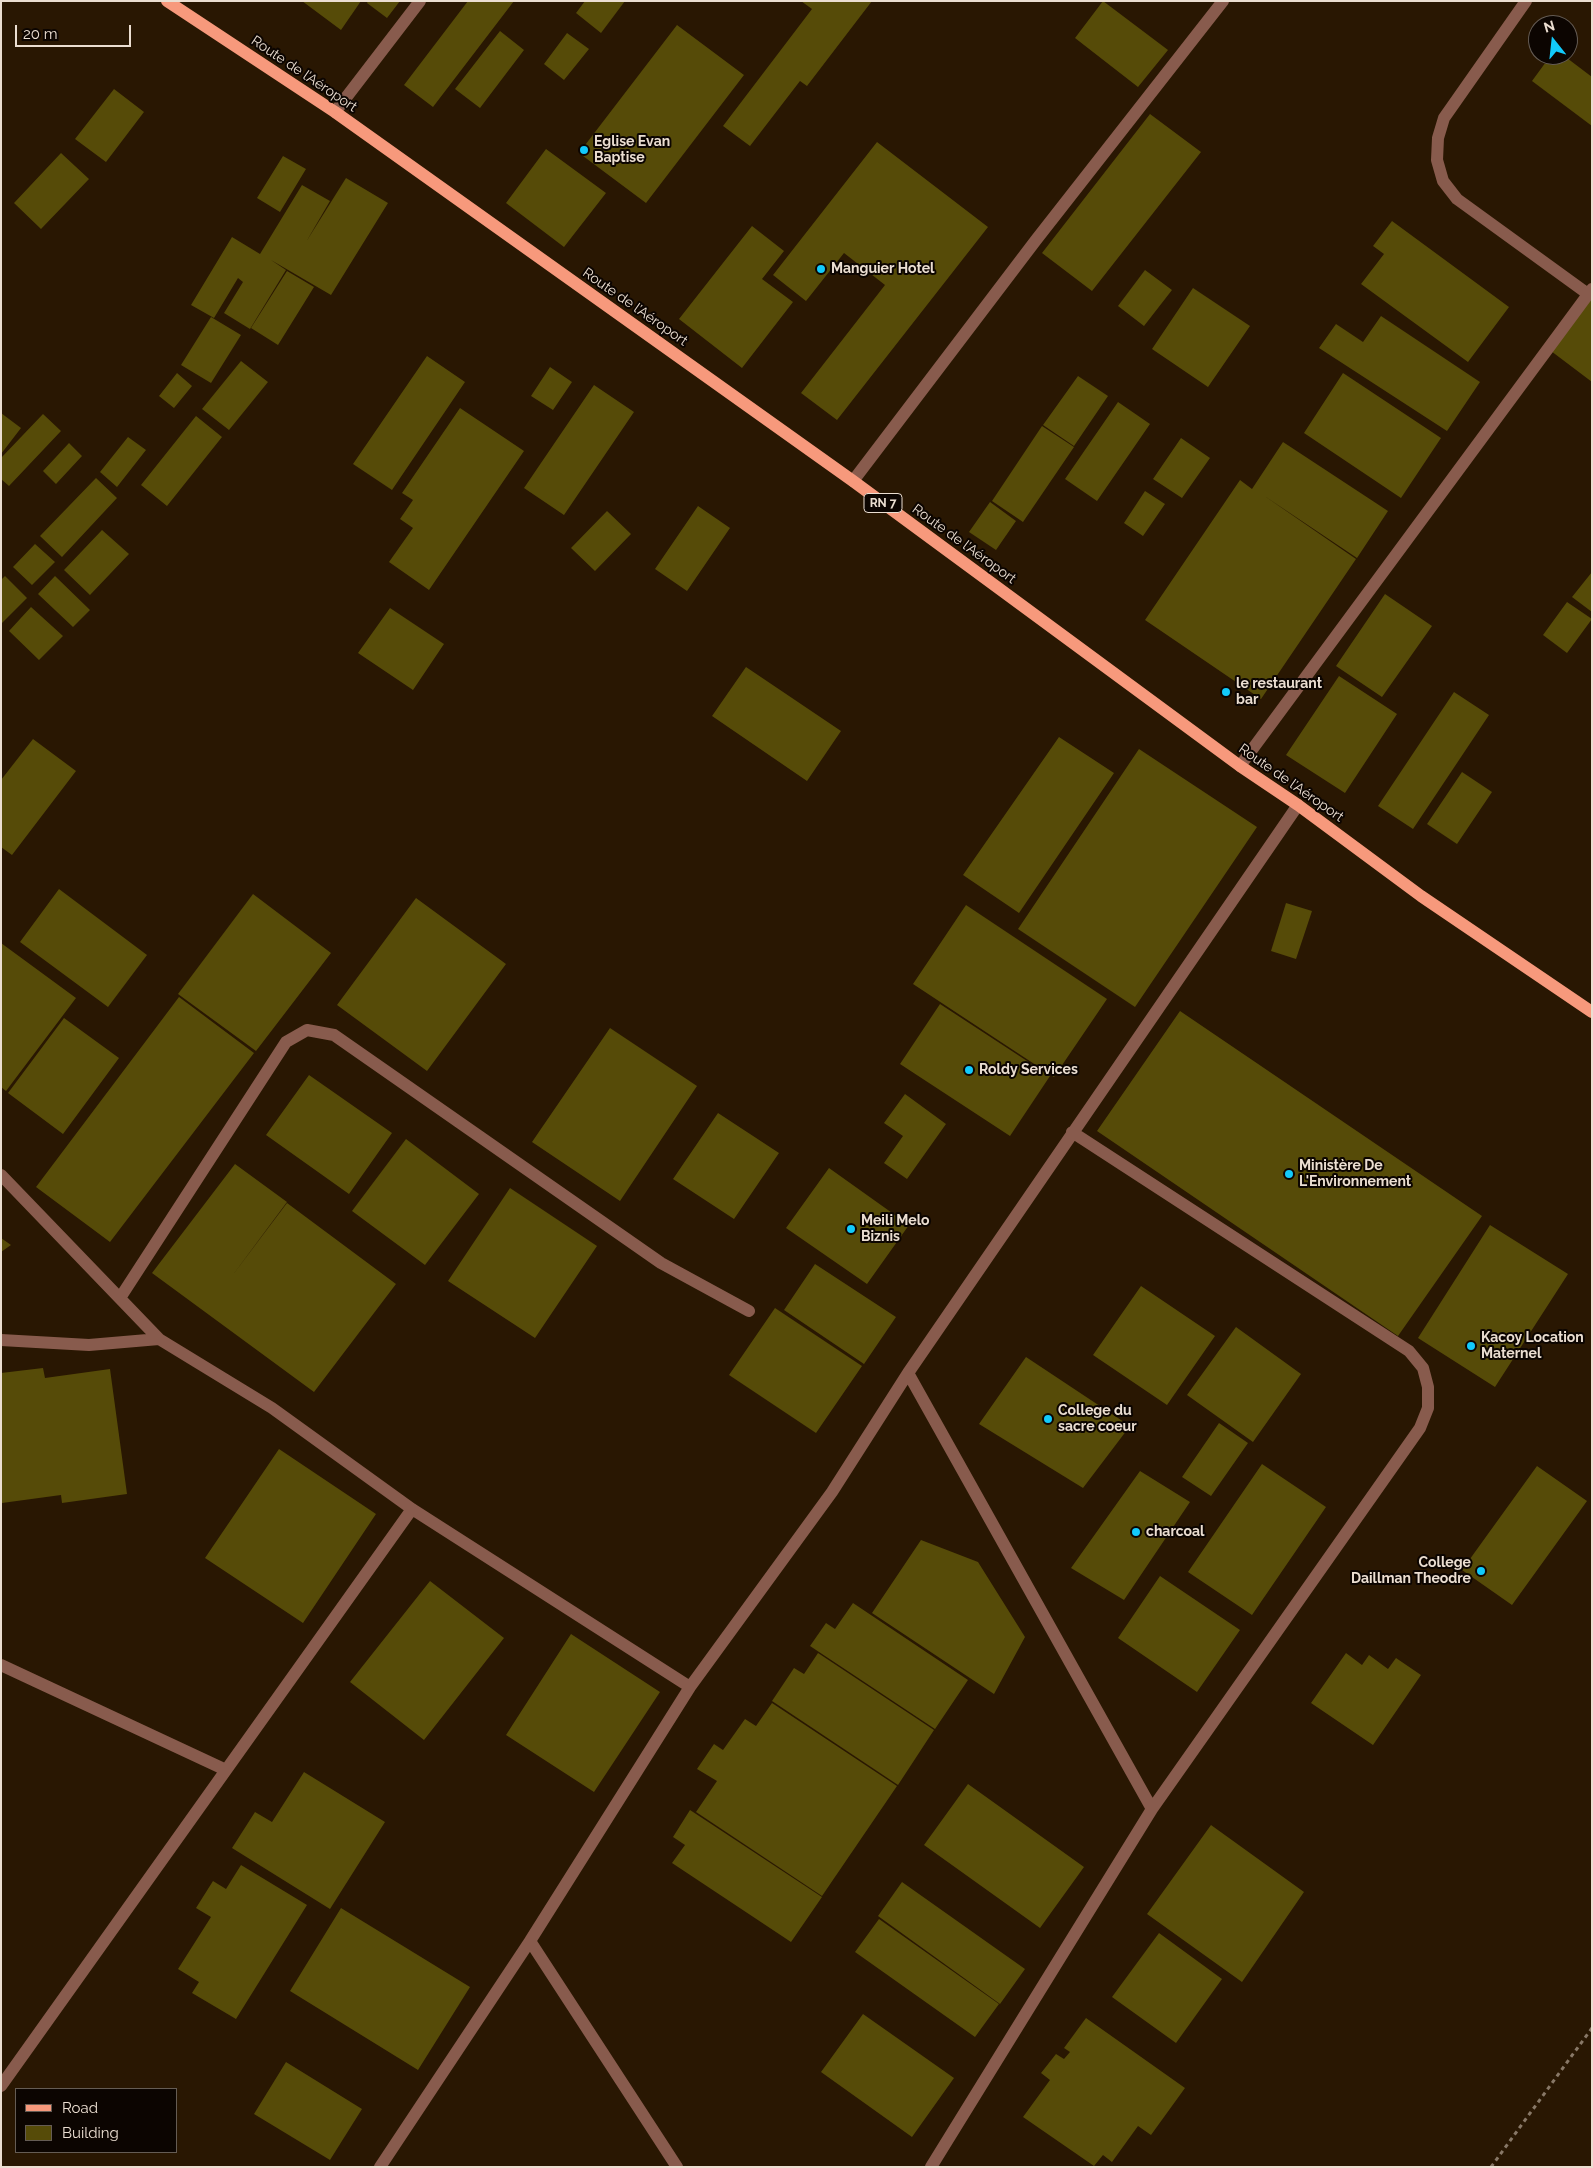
<!DOCTYPE html>
<meta charset="utf-8">
<style>
body{margin:0}
#map{position:relative;width:1593px;height:2168px;overflow:hidden;background:#291702;font-family:Raleway,sans-serif}
canvas{display:block}
.frame{position:absolute;inset:0;border:2px solid #ebded1;pointer-events:none}
.legend{position:absolute;left:15px;top:2088px;width:162px;height:65px;box-sizing:border-box;background:#0c0501;border:1px solid #655c54;margin:0;padding:6px 9px;list-style:none;font-size:15px;color:#ebded1}
.legend li{display:flex;align-items:center;gap:10px;height:25px}
.legend b{width:25px;border:1px solid #655c54}
.north{position:absolute;left:1528px;top:15px;width:50px;height:50px;box-sizing:border-box;background:#0c0501;border:1px solid #655c54;border-radius:50%;rotate:344deg;font-size:14px;font-weight:700;line-height:20px;text-align:center;color:#ebded1}
.north::after{content:'';display:block;margin:auto;width:18px;height:22px;background:#12cafb;clip-path:polygon(50% 0,100% 100%,50% 72%,0 100%)}
.scale{position:absolute;left:15px;top:25px;width:116px;height:22px;box-sizing:border-box;border:2px solid #ebded1;border-top:0;padding-left:6px;font-size:15px;line-height:18px;white-space:nowrap;color:#ebded1;-webkit-text-stroke:4px #0c0501;paint-order:stroke}
</style>
<div id="map">
<canvas width="1593" height="2168"></canvas>
<div class="frame"></div>
<ul class="legend">
<li><b style="height:6px;background:#f7997c"></b>Road</li>
<li><b style="height:14px;background:#564b08"></b>Building</li>
</ul>
<div class="north">N</div>
<div class="scale">20 m</div>
</div>
<script>
const ctx = document.querySelector('canvas').getContext('2d');
ctx.lineJoin = 'round';
function fill(path, color) { ctx.fillStyle = color; ctx.fill(path, 'evenodd'); }
const shape = rows => new Path2D(rows.map(r => 'M' + r).join(''));
function strokePath(path, color, width, dash) { ctx.strokeStyle = color; ctx.lineWidth = width; ctx.lineCap = dash ? 'butt' : 'round'; ctx.setLineDash(dash || []); ctx.stroke(path); }
function drawText(font, color, halo, rows, align = 'center') {
  ctx.font = font + ' Raleway,sans-serif'; ctx.lineWidth = 4; ctx.setLineDash([]); ctx.textBaseline = 'middle'; ctx.strokeStyle = halo; ctx.fillStyle = color; for (const [text, x, y, turn = 0] of rows) {
    ctx.save(); ctx.translate(x, y); ctx.rotate((+turn || 0) * Math.PI / 180); ctx.textAlign = isNaN(turn) ? turn : align; if (halo) ctx.strokeText(text, 0, 0); ctx.fillText(text, 0, 0); ctx.restore();
  }
}
const building = shape([
 [302,1,361,1,341,30],
 [368,1,400,1,387,18,367,3],
 [468,1,514,1,433,107,404,85],
 [585,1,625,1,601,33,576,13],
 [801,1,872,1,807,86,800,81,750,146,723,126,812,9],
 [1103,1,1168,50,1138,87,1075,38],
 [677,25,744,75,646,203,579,153],
 [500,31,524,50,480,108,455,89],
 [567,33,589,49,564,80,544,64],
 [1551,55,1563,55,1592,77,1592,126,1532,81],
 [114,89,144,112,106,162,75,139],
 [1150,114,1201,152,1092,291,1042,253],
 [877,142,988,227,837,420,801,393,885,285,844,253,806,301,773,275],
 [546,149,606,193,564,247,506,203],
 [61,153,89,179,41,229,14,203],
 [283,156,306,169,280,212,257,198],
 [346,178,388,203,331,295,271,260,286,270,250,329,224,313,243,282,238,278,214,318,191,305,232,237,260,254,302,185,330,201,306,242],
 [1392,221,1509,307,1468,362,1361,284,1384,254,1373,246],
 [752,226,784,251,762,279,793,302,742,368,679,319],
 [1145,270,1172,290,1144,326,1118,306],
 [287,271,314,287,278,345,251,328],
 [1193,288,1250,326,1208,387,1152,349],
 [1592,298,1592,382,1551,351],
 [1381,316,1480,382,1447,431,1319,348,1336,324,1363,342],
 [211,317,241,335,211,383,181,365],
 [427,356,465,382,392,490,353,464],
 [241,361,268,382,229,430,202,409],
 [550,367,572,382,553,410,531,396],
 [177,373,192,386,174,408,159,396],
 [1343,373,1441,438,1401,498,1304,433],
 [1078,376,1108,396,1074,446,1043,425],
 [594,385,634,412,564,515,524,488],
 [1118,402,1150,424,1097,501,1065,479],
 [460,408,524,451,429,590,389,562,413,528,400,519,413,500,402,493],
 [1,413,21,428,1,454],
 [43,414,61,431,9,486,1,479,1,458],
 [196,416,222,437,167,506,141,485],
 [1042,426,1074,447,1023,522,992,501],
 [128,437,146,450,117,487,100,472],
 [1181,438,1210,458,1182,498,1153,479],
 [1283,442,1388,511,1357,558,1263,495,1356,559,1261,699,1145,620,1240,480,1252,489],
 [69,443,82,456,56,484,43,471],
 [96,478,117,498,62,557,40,536],
 [1145,491,1165,504,1143,536,1124,523],
 [990,502,1016,521,996,550,969,532],
 [698,506,730,528,687,591,655,569],
 [607,511,631,534,595,571,571,548],
 [102,530,129,554,90,595,64,570],
 [35,544,55,562,32,585,13,567],
 [1592,572,1592,612,1572,597],
 [5,576,27,598,1,624,1,580],
 [55,576,90,610,73,627,38,594],
 [1385,594,1432,626,1382,697,1336,666],
 [1567,602,1592,619,1567,653,1543,635],
 [31,607,63,636,39,660,9,631],
 [390,608,444,644,413,690,358,653],
 [746,667,841,731,807,781,712,716],
 [1339,676,1397,714,1345,793,1286,755],
 [1454,692,1489,715,1413,829,1378,806],
 [1059,737,1114,773,1019,913,963,875],
 [33,739,76,771,12,855,1,847,1,780],
 [1139,749,1257,827,1135,1007,1018,929],
 [1462,772,1492,792,1457,844,1427,824],
 [59,889,147,955,108,1007,20,942],
 [253,894,331,953,256,1051,178,994],
 [416,898,506,964,427,1071,337,1005],
 [1286,903,1312,911,1296,959,1271,951],
 [966,905,1107,999,1054,1077,913,984],
 [1,943,76,998,6,1091,1,1087],
 [179,997,254,1053,110,1242,36,1187],
 [940,1004,1050,1076,1010,1136,900,1064],
 [1180,1011,1482,1216,1398,1336,1097,1131],
 [64,1018,119,1058,63,1134,8,1093],
 [610,1028,697,1086,620,1201,532,1142],
 [309,1075,392,1133,349,1194,266,1135],
 [905,1094,946,1124,907,1179,884,1163,903,1136,884,1123],
 [718,1113,779,1153,734,1219,673,1179],
 [406,1139,479,1194,425,1265,352,1211],
 [235,1164,287,1202,232,1276,287,1203,396,1284,314,1392,152,1273],
 [829,1168,909,1225,867,1284,786,1228],
 [510,1188,597,1246,535,1338,448,1281],
 [1490,1225,1568,1274,1495,1387,1418,1338],
 [1,1238,11,1245,1,1252],
 [815,1264,896,1317,864,1364,784,1310],
 [1141,1286,1215,1336,1167,1405,1093,1355],
 [775,1308,862,1366,816,1433,729,1375],
 [1236,1327,1301,1374,1253,1442,1187,1395],
 [1026,1357,1130,1426,1083,1488,979,1424],
 [43,1368,45,1378,110,1369,127,1494,62,1503,61,1495,2,1503,1,1373],
 [1219,1423,1248,1443,1211,1496,1182,1477],
 [279,1449,376,1514,303,1623,205,1558],
 [1262,1464,1326,1507,1252,1615,1188,1572],
 [1537,1466,1587,1501,1512,1605,1462,1570],
 [1140,1471,1190,1502,1124,1600,1071,1568],
 [921,1540,978,1562,1025,1637,994,1694,872,1613],
 [1160,1576,1240,1630,1197,1692,1118,1638],
 [430,1581,504,1638,424,1740,350,1682],
 [853,1603,968,1680,935,1729,810,1646,826,1623,835,1629],
 [571,1634,660,1692,594,1792,506,1735],
 [818,1653,934,1730,898,1785,772,1701,794,1668,804,1674],
 [1346,1653,1362,1665,1369,1655,1388,1669,1396,1658,1421,1675,1373,1745,1311,1703],
 [772,1703,897,1786,822,1896,696,1812,717,1781,697,1769,714,1744,723,1750,745,1719,756,1726],
 [304,1772,385,1822,330,1909,232,1848,255,1812,272,1822],
 [968,1784,1084,1867,1040,1928,924,1845],
 [690,1810,822,1897,791,1942,672,1863,685,1845,673,1837],
 [1211,1825,1304,1892,1242,1982,1147,1914],
 [241,1865,307,1905,236,2019,192,1993,199,1982,178,1969,211,1917,196,1908,213,1881,226,1889],
 [902,1882,1025,1969,1000,2004,878,1916],
 [341,1908,470,1987,418,2070,290,1991],
 [879,1919,999,2004,975,2037,855,1952],
 [1159,1933,1222,1979,1176,2043,1112,1997],
 [863,2014,954,2078,912,2137,821,2072],
 [1086,2018,1185,2088,1151,2135,1138,2126,1112,2162,1103,2155,1094,2166,1023,2117,1050,2080,1041,2073,1056,2054,1064,2059,1070,2052,1064,2048],
 [286,2062,362,2109,330,2160,254,2114]
]);
const path = shape([
 [1491,2167,1592,2028]
]);
const minor = shape([
 [1526,1,1444,118,1438,138,1437,160,1443,181,1457,199,1588,294],
 [335,112,420,1],
 [853,481,1036,240,1223,1],
 [1240,766,1592,289],
 [1072,1132,1409,1351,1423,1368,1428,1387,1428,1408,1420,1428,1152,1809],
 [1,1175,159,1339,272,1408,412,1509,690,1687,832,1492,908,1373,1298,805],
 [120,1298,286,1042,307,1030,334,1035,661,1263,749,1311],
 [1,1340,89,1345,159,1339],
 [908,1373,1152,1809,931,2167],
 [1,1665,226,1770],
 [530,1941,677,2167],
 [1,2086,412,1509],
 [380,2167,530,1941,690,1687]
]);
const major = shape([
 [167,1,335,112,853,481,1240,766,1298,805,1421,896,1592,1012]
]);
const markers = [
 [584,150,5,"#12cafb"],
 [821,269,5,"#12cafb"],
 [1226,692,5,"#12cafb"],
 [969,1070,5,"#12cafb"],
 [1289,1174,5,"#12cafb"],
 [851,1229,5,"#12cafb"],
 [1471,1346,5,"#12cafb"],
 [1048,1419,5,"#12cafb"],
 [1136,1532,5,"#12cafb"],
 [1481,1571,5,"#12cafb"]
];
const shields = [
 [883,503,38]
];
const shieldNames = [
 ["RN 7",883,503]
];
const streetNames = [
 ["Route de l’Aéroport",304,74,34],
 ["Route de l’Aéroport",635,307,35],
 ["Route de l’Aéroport",964,544,36],
 ["Route de l’Aéroport",1291,783,35]
];
const poiNames = [
 ["Eglise Evan",594,142],
 ["Baptise",594,158],
 ["Manguier Hotel",831,269],
 ["le restaurant",1236,684],
 ["bar",1236,700],
 ["Roldy Services",979,1070],
 ["Ministère De",1299,1166],
 ["L'Environnement",1299,1182],
 ["Meili Melo",861,1221],
 ["Biznis",861,1237],
 ["Kacoy Location",1481,1338],
 ["Maternel",1481,1354],
 ["College du",1058,1411],
 ["sacre coeur",1058,1427],
 ["charcoal",1146,1532],
 ["College",1471,1563,"right"],
 ["Daillman Theodre",1471,1579,"right"]
];
fill(building, '#564b08');
strokePath(path, '#887867', 3, [4, 4]);
strokePath(minor, '#885b4d', 12);
strokePath(major, '#f7997c', 12);
for (const [x, y, r, color] of markers) { const dot = new Path2D(); dot.arc(x, y, r, 0, 2 * Math.PI); ctx.fillStyle = color; ctx.fill(dot); strokePath(dot, '#0c0501', 2); }
for (const [x, y, w] of shields) { const box = new Path2D(); box.roundRect(x - w / 2, y - 9.5, w, 19, 4); ctx.fillStyle = '#0c0501'; ctx.fill(box); strokePath(box, '#ebded1', 1); }
drawText('bold 12px', '#ebded1', null, shieldNames);
drawText('14px', '#ebded1', '#0c0501', streetNames);
drawText('bold 14px', '#ebded1', '#0c0501', poiNames, 'left');
</script>
